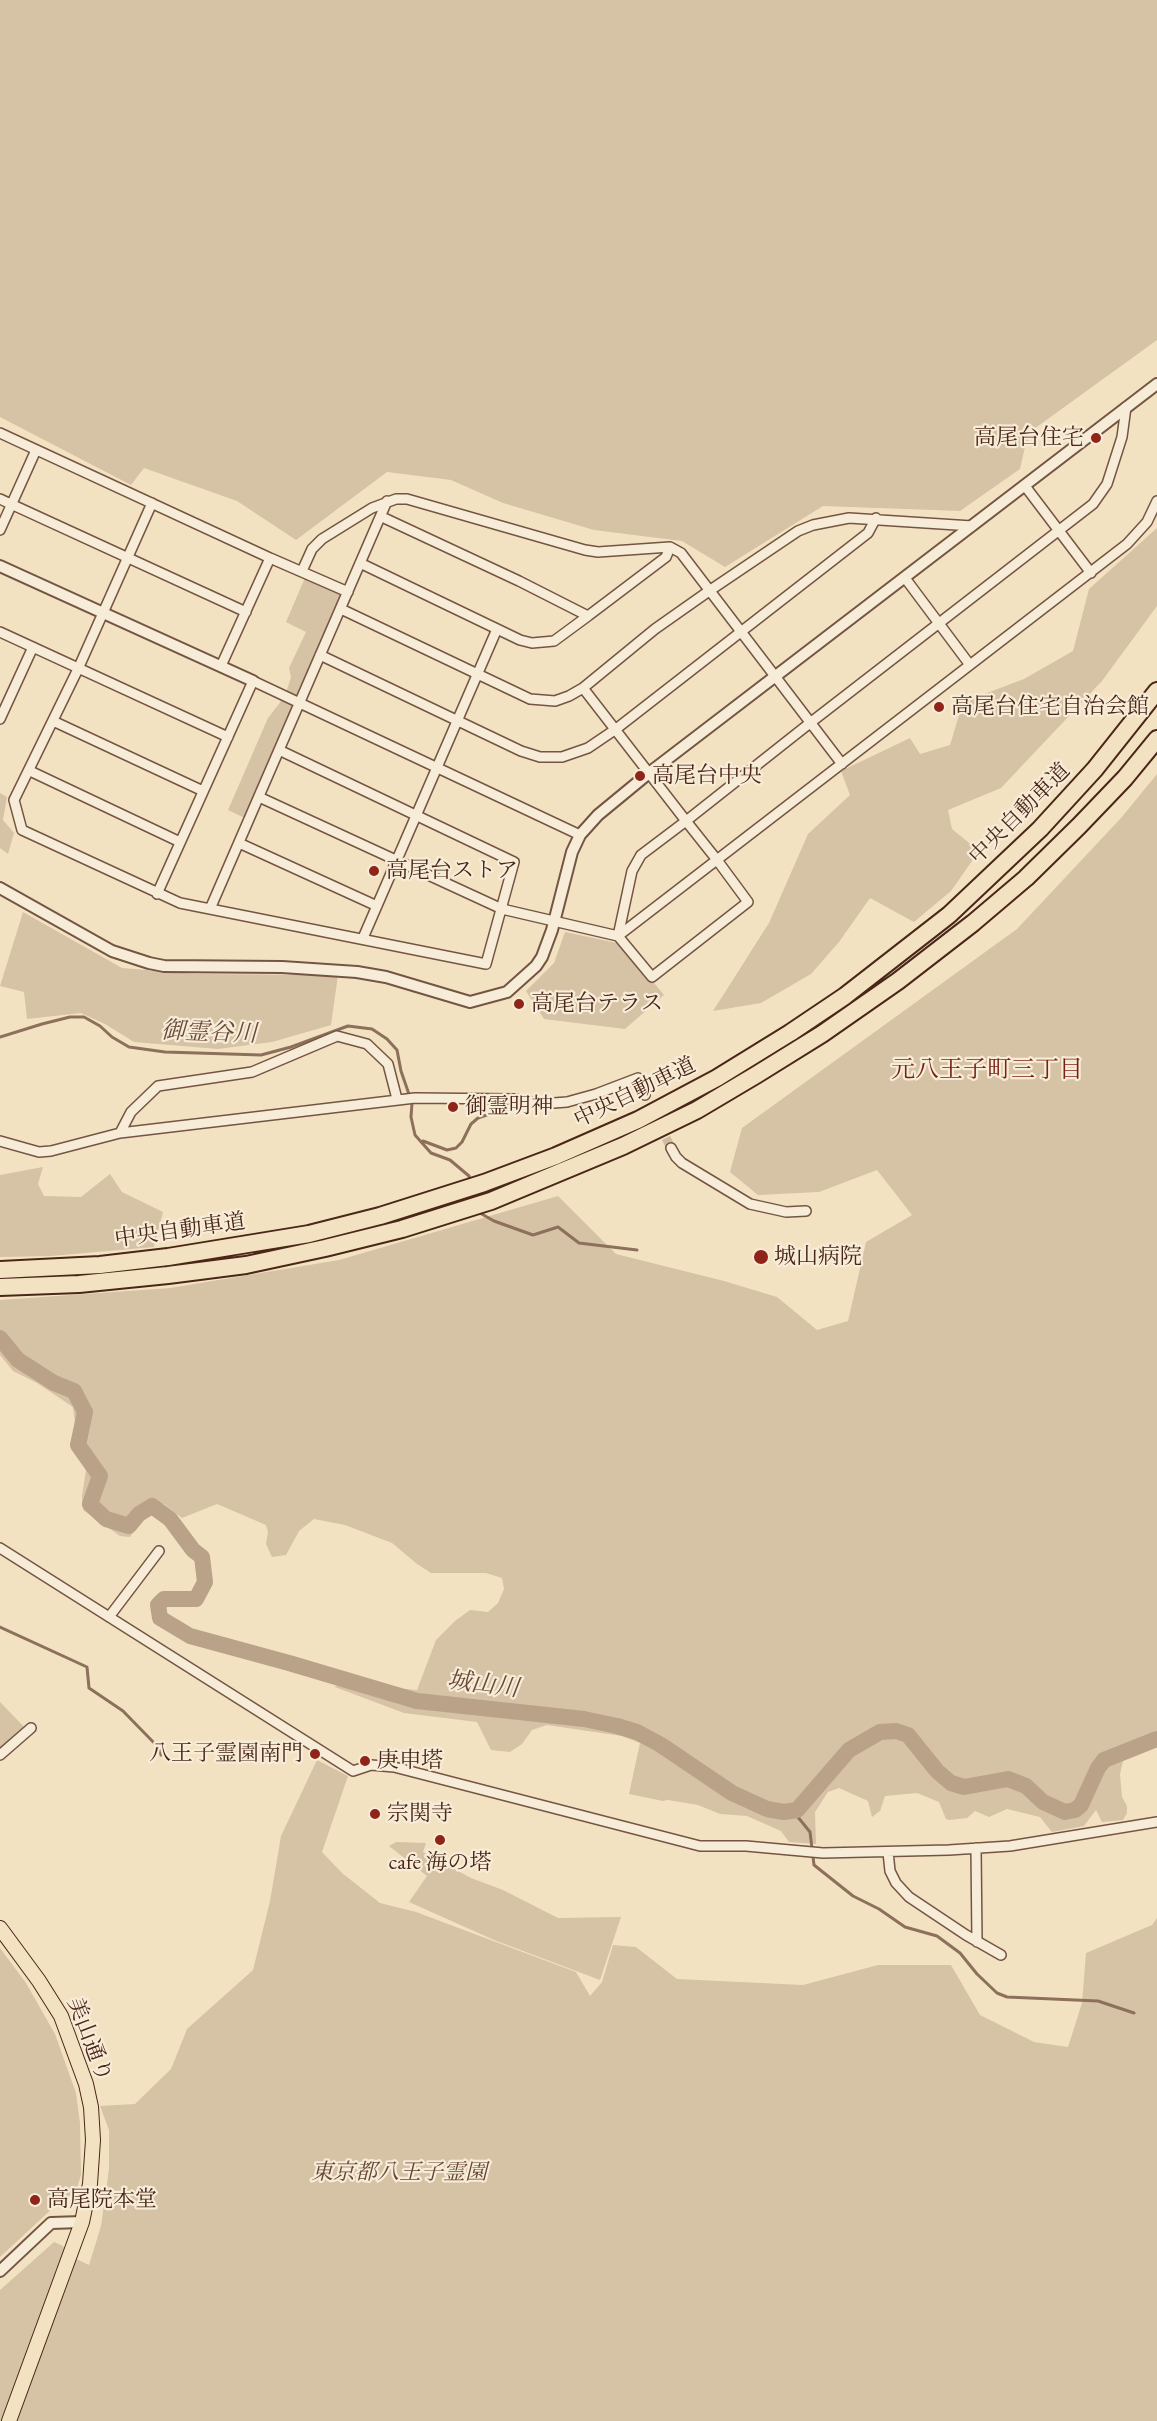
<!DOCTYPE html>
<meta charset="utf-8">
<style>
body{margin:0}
canvas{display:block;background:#f3e2c2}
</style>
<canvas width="1157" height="2421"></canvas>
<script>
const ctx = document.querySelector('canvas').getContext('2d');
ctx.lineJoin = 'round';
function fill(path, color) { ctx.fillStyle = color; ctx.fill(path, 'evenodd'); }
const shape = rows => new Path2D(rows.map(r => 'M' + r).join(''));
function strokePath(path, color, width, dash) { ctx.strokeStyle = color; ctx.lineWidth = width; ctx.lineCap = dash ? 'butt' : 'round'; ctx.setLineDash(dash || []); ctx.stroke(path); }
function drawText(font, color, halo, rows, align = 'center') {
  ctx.font = font + ' "EB Garamond","Noto Serif JP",serif'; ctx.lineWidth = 4.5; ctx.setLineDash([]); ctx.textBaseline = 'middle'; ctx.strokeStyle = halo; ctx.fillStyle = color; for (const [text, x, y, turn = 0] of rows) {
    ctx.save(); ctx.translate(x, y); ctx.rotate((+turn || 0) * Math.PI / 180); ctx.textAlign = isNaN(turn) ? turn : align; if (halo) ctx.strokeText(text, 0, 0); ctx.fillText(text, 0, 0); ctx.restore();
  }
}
const green = shape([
 [0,0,1157,0,1157,340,1034,429,1025,447,1020,469,960,511,823,506,725,567,682,541,594,530,503,503,451,480,387,472,296,540,237,501,144,468,131,485,0,417],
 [1157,528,1157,606,1102,681,1001,788,948,810,952,829,979,851,951,891,914,922,870,898,839,942,811,974,761,1003,713,1011,769,923,808,834,850,795,841,771,910,738,920,754,950,745,963,702,1024,679,1073,651,1089,589],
 [307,573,348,592,249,820,228,810,268,718,285,696,291,677,289,668,306,632,286,622],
 [1157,774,1157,1747,1124,1757,1120,1774,1122,1797,1127,1806,1127,1813,1123,1820,1102,1822,1096,1810,1084,1826,1052,1832,1040,1817,1007,1809,989,1817,975,1811,967,1818,949,1820,946,1819,939,1802,917,1793,885,1796,880,1811,872,1817,868,1801,839,1788,828,1792,815,1812,816,1844,789,1842,781,1831,747,1816,720,1814,698,1805,668,1800,663,1801,629,1794,640,1743,622,1736,547,1725,532,1730,522,1744,510,1752,491,1750,477,1722,404,1713,335,1687,338,1683,417,1690,436,1640,455,1621,470,1610,488,1612,498,1603,504,1589,502,1578,486,1573,431,1573,417,1564,392,1543,345,1525,314,1519,299,1531,286,1555,272,1557,266,1544,268,1532,266,1525,217,1504,182,1518,164,1504,144,1516,130,1537,120,1536,83,1510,82,1496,86,1470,79,1456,73,1407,37,1383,13,1371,0,1355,0,1300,170,1288,339,1260,558,1196,616,1254,724,1281,777,1297,817,1330,848,1321,866,1242,912,1215,877,1170,819,1192,758,1195,730,1172,742,1128,1017,929,1121,818],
 [0,793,7,797,3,820,14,833,8,854,0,848],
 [23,912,122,968,196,974,338,975,331,1025,272,1042,218,1049,134,1042,105,1024,81,1013,27,1019,24,992,0,986],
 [565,932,622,944,664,995,625,1029,544,1019,526,991,554,963],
 [43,1167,38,1184,44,1196,81,1197,110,1174,122,1192,163,1212,154,1247,51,1256,0,1257,0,1175],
 [0,1702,28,1731,0,1755],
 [317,1760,348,1776,322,1852,342,1873,380,1903,416,1912,576,1972,590,1996,602,1982,613,1945,636,1947,677,1979,803,1985,878,1965,951,1965,980,2015,1034,2042,1068,2047,1082,2003,1086,1953,1152,1925,1157,1918,1157,2421,0,2421,0,2290,54,2242,63,2246,68,2255,89,2265,101,2226,109,2169,109,2130,100,2106,135,2104,171,2069,187,2029,253,1970,270,1901,281,1836],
 [396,1842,426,1843,423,1852,441,1862,471,1878,503,1890,558,1918,621,1917,600,1980,494,1940,409,1902,427,1876,389,1846],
 [0,1948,26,1983,55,2034,76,2093,80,2123,81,2175,76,2191,54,2207,0,2257]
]);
const stream = shape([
 [0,1037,42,1024,70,1017,84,1017,100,1026,112,1037,129,1047,165,1052,261,1055,291,1047,348,1026,372,1029,387,1039,397,1050,401,1071,412,1103,411,1117,415,1135,431,1153,450,1160,469,1176,471,1183],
 [423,1141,447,1150,456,1148,462,1142,471,1124,478,1118,498,1111,508,1102],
 [479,1209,480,1213,494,1221,533,1235,558,1227,579,1243,637,1250],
 [0,1627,87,1667,89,1688,123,1711,160,1749,161,1755],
 [793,1811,810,1832,814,1865,853,1896,879,1909,905,1927,937,1936,960,1953,977,1974,997,1993,1007,1997,1098,2001,1134,2013]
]);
const river = shape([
 [0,1338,18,1360,54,1383,74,1391,85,1412,78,1445,100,1476,90,1504,106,1519,129,1526,139,1514,152,1506,170,1519,193,1550,202,1557,205,1582,196,1599,164,1599,158,1605,160,1618,190,1636,289,1663,417,1701,584,1719,617,1726,637,1732,661,1745,732,1793,767,1809,784,1812,797,1810,849,1750,880,1732,896,1731,908,1735,937,1771,951,1783,964,1787,1008,1779,1026,1786,1043,1802,1065,1812,1075,1810,1081,1805,1098,1768,1104,1760,1157,1739]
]);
const minorTunnel = shape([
 [660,1126,671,1148]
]);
const minor = shape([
 [0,433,270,558,348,592],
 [1025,486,1091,573],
 [0,499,246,612],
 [152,503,78,669,14,800,22,830,180,903,486,964,514,862,279,750],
 [382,517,519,581,588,616,666,557,670,547],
 [0,530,36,450],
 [360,563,520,640,532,643,554,641,588,616],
 [302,571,312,549,322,539,372,508,396,499,407,499,585,550,598,552,670,547,681,553,842,764],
 [905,578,970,665],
 [341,609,530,699,555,701,569,696,583,688,655,629,709,591,798,531,813,525,849,518,972,526],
 [0,632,228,737],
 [320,655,521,751,540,757,562,757,588,748,616,729,868,533,876,518],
 [221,666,270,558],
 [583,688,686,821,717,860,748,902,652,977,618,936,632,871,641,855,686,821,810,723,1093,504,1107,484,1122,437,1126,407],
 [0,719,33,647],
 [53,721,203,791],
 [30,771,180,842],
 [259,797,502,909,618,936,1127,544,1147,522,1157,501],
 [239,843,377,906],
 [157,894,253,681,580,835],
 [210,909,387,501],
 [363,938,497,629],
 [120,1133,131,1112,158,1086,252,1072,337,1036,367,1044,388,1064,397,1099],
 [0,1141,39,1152,51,1151,120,1133,415,1098,514,1099,540,1104,567,1102,596,1094,638,1078,645,1095],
 [671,1148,676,1157,682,1163,750,1204,786,1212,806,1211],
 [0,1548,353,1771,371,1765,394,1767,700,1846,746,1846,823,1853,949,1850,1010,1846,1157,1822],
 [109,1617,159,1551],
 [0,1755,31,1728],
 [976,1848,977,1942],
 [888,1852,890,1871,896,1883,909,1897,966,1935,1001,1955]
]);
const tertiary = shape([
 [0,566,253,681],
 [0,888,112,951,149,963,164,966,282,967,357,972,386,977,470,1002,507,992,536,966,542,957,552,930,572,852,580,835,598,815,649,773,1157,384],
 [0,2271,51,2223,82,2222]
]);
const primary = shape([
 [0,1928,39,1981,61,2016,86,2084,91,2107,93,2140,90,2184,82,2222,9,2421]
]);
const motorway = shape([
 [0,1270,100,1265,168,1257,309,1234,380,1216,484,1183,556,1156,638,1120,717,1078,790,1033,845,996,949,915,1040,829,1095,769,1157,691],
 [0,1287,79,1284,168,1275,246,1265,325,1248,402,1229,491,1201,623,1146,697,1110,756,1075,822,1034,898,981,973,923,1026,878,1079,826,1125,778,1157,739]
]);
const markers = [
 [1096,438,6,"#8f2418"],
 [939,707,6,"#8f2418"],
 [640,776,6,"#8f2418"],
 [374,871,6,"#8f2418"],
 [519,1004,6,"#8f2418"],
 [453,1107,6,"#8f2418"],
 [761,1257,8,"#8f2418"],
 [315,1754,6,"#8f2418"],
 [365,1761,6,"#8f2418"],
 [375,1814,6,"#8f2418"],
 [440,1840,6,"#8f2418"],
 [35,2200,6,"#8f2418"]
];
const poiNames = [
 ["高尾台住宅",1084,438,"right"],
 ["高尾台住宅自治会館",951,707],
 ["高尾台中央",652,776],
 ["高尾台ストア",386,871],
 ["高尾台テラス",531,1004],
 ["御霊明神",465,1107],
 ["城山病院",774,1257],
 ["八王子霊園南門",303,1754,"right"],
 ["庚申塔",377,1761],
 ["宗関寺",387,1814],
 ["cafe 海の塔",440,1863,"center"],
 ["高尾院本堂",47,2200]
];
const streetNames = [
 ["中央自動車道",1020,814,-45],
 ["中央自動車道",635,1093,-26],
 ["中央自動車道",180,1231,-8],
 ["美山通り",89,2040,69]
];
const parkNames = [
 ["東京都八王子霊園",399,2173]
];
const waterNames = [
 ["御霊谷川",209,1033,2],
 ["城山川",483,1685,7]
];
const neighbourhoodNames = [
 ["元八王子町三丁目",987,1070]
];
fill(green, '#d6c2a5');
strokePath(stream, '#8d705c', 3);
strokePath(river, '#baa289', 16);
strokePath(minorTunnel, '#d1bca0', 9, [9, 4.5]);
strokePath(minor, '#745543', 12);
strokePath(tertiary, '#745543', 14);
strokePath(primary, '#4a2619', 16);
strokePath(motorway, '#4a2619', 20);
strokePath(minor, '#f7ecd7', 9);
strokePath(tertiary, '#f7ecd7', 10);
strokePath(primary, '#f3e2c2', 14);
strokePath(motorway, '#f3e2c2', 16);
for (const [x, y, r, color] of markers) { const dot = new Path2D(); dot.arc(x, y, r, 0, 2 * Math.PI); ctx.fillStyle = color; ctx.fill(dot); strokePath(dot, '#f7ecd7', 2); }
drawText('22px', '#4a2619', '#f7ecd7', poiNames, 'left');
drawText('22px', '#4a2619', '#f7ecd7', streetNames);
drawText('italic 22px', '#664535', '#f7ecd7', parkNames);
drawText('italic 24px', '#6c4b3b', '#f7ecd7', waterNames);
drawText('24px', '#7a1f14', '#f7ecd7', neighbourhoodNames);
</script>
